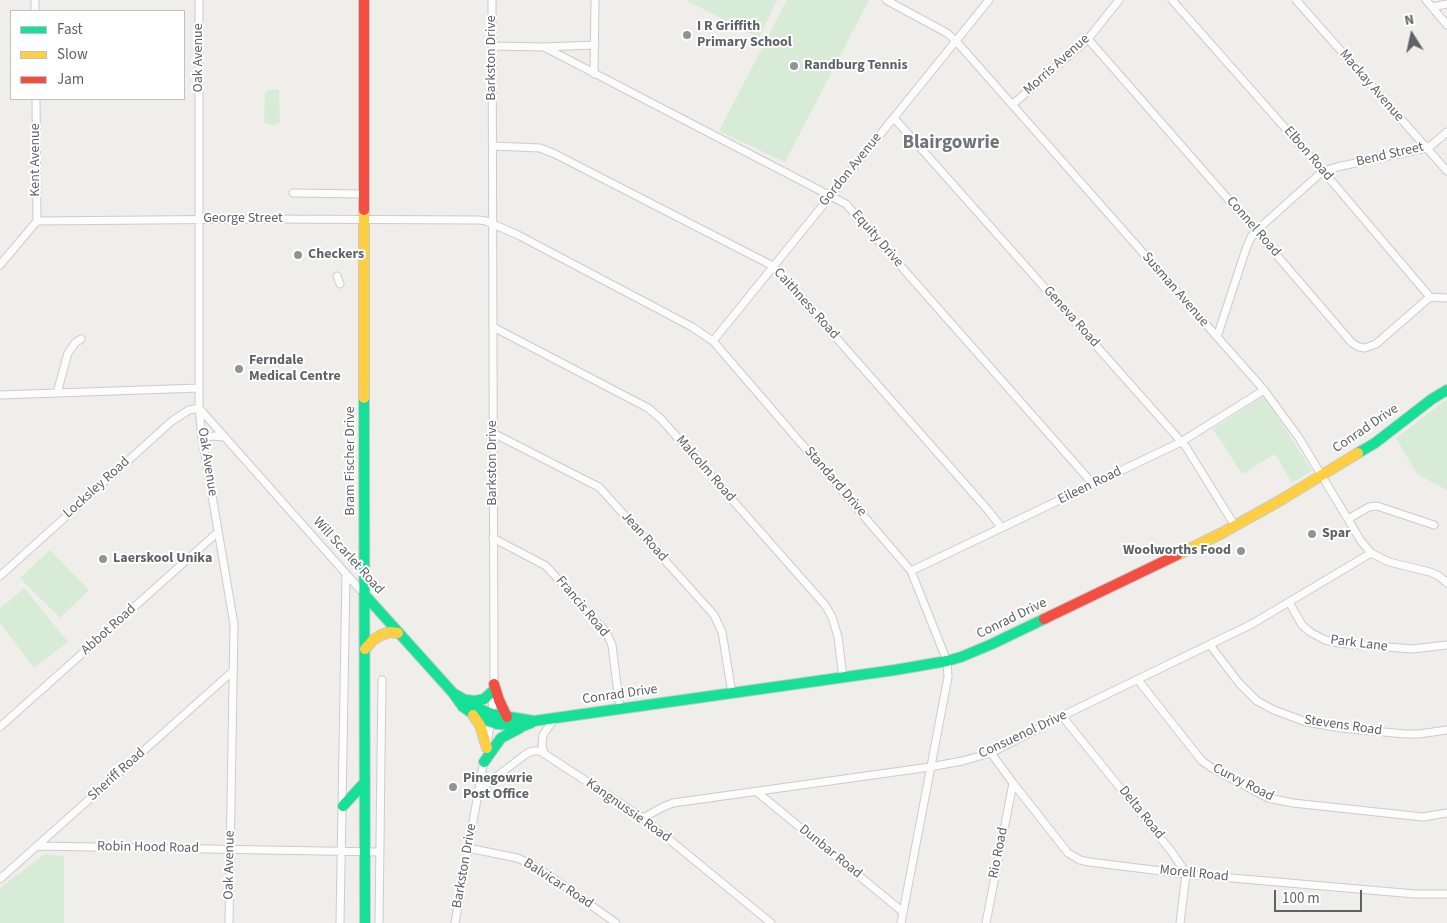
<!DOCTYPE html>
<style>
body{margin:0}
#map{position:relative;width:1447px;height:923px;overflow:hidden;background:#efeeea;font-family:"Source Sans 3",sans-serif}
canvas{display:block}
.legend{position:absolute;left:10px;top:10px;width:175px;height:90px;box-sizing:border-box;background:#fff;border:1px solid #bfc1c3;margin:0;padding:6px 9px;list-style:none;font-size:15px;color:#5f6368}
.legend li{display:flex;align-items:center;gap:10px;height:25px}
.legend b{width:25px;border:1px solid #bfc1c3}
.north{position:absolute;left:1387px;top:10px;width:50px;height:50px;-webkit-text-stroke:4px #fff;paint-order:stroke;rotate:350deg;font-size:14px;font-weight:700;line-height:20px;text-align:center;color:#5f6368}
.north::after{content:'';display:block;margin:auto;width:18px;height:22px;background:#5f6368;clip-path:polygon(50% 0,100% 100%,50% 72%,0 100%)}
.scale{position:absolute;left:1274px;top:890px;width:88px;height:22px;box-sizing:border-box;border:2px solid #5f6368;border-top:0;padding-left:6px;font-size:15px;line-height:18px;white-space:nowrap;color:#5f6368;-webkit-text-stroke:4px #fff;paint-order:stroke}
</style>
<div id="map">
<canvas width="1447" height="923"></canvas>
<ul class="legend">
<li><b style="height:6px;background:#16e098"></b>Fast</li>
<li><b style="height:6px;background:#ffcf43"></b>Slow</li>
<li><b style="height:6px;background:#f24e42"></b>Jam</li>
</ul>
<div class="north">N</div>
<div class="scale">100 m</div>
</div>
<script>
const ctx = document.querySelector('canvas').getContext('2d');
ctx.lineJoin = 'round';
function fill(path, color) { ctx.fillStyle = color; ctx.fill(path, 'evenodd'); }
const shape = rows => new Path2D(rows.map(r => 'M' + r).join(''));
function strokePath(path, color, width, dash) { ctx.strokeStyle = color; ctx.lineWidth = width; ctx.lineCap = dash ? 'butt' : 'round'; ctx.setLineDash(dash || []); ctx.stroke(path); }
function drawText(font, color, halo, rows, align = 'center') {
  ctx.font = font + ' "Source Sans 3",sans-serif'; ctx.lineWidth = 4; ctx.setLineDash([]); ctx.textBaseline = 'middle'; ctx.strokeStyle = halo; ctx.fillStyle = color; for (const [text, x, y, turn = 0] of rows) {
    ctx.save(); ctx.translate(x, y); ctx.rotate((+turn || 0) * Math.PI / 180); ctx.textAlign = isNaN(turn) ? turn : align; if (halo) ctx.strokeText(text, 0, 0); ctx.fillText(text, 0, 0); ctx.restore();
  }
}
const green = shape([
 [686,0,777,0,759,38],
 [787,0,869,0,785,162,719,131],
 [268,90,279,90,280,122,275,125,267,124,264,122,265,93],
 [1264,396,1312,471,1292,483,1275,454,1242,474,1213,429],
 [1447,399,1447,490,1417,474,1396,438],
 [50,550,89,590,60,618,20,578],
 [24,588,68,642,34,668,0,623,0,608],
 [45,854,64,857,64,923,0,923,0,888]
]);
const street = shape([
 [35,0,35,11],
 [199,0,199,408,202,437,234,624,229,923],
 [886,0,947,33,956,41,1264,390,1299,438,1361,541,1371,553,1389,562,1430,572,1439,576,1447,583],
 [1172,0,1323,171,1430,297,1447,298],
 [1296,0,1447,171],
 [1426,0,1447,25],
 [1432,7,1447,4],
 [1088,39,1256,231,1352,343,1359,347,1365,348,1376,344,1430,297],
 [492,46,544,47,846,204,1093,484],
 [545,47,595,45],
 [594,74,595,0],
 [36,99,37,221],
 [1012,105,1088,39,1119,0],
 [894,118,1186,447,1235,526],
 [493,146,540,148,555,154,773,266,987,509,1002,528],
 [293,193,364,194],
 [37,221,263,219,479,220,486,221,518,235,643,301,692,327,713,341,911,571,947,661,948,677,901,923],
 [0,265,37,221],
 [337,276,340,284],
 [493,327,648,408,661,419,825,605,832,617,838,637,843,678],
 [1217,337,1246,249,1251,237,1256,231,1323,171,1337,167,1426,148,1432,145,1447,132],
 [713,341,989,0],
 [57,393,68,353,75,343,81,339],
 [0,395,199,388],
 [493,433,587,481,599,487,609,498,714,615,722,632,732,693],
 [202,437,215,436,223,437],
 [1348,519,1369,507,1377,506,1434,525],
 [493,538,546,566,606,632,612,645,620,709],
 [911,571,1181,442,1264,390],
 [0,576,172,421,189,410,199,408,364,594],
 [1289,602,1302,625,1310,632,1325,640,1339,643,1412,649,1447,645],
 [1210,645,1239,683,1257,701,1274,710,1306,722,1341,728,1405,734,1419,734,1447,730],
 [1138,680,1202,761,1212,768,1268,798,1293,803,1423,817,1447,813],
 [1062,716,1171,851,1182,867,1186,874,1180,923],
 [0,727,218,532],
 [487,744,492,714,494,684,492,0],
 [544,753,542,745,543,735,554,719],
 [991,753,1013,783,1068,853,1080,860,1089,862,1186,874,1415,894,1447,894],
 [479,790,526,754,532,751,540,751,643,818,771,923],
 [757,792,903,912],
 [643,818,663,807,673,803,930,767,962,761,991,753,1062,716,1252,624,1371,553],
 [37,846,380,852],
 [468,848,517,858,529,863,550,876,616,923],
 [0,879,233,671],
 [340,923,346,574],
 [379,923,382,680],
 [455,923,484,760],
 [986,923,1013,783]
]);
const fast = shape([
 [364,398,365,923],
 [1358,453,1375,443,1432,399,1447,390],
 [364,594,453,693,463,707,479,718,497,724,523,726,531,723],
 [453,693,480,709,492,714,534,721,895,670,947,661,961,657,992,644,1044,619],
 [467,700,475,701,484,699,494,690],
 [484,762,501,738,520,728],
 [343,806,365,782]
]);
const slow = shape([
 [364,210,364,398],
 [1177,555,1222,533,1281,500,1358,453],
 [365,649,373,640,381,635,390,632,398,633],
 [473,715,480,725,487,748]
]);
const jam = shape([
 [364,0,364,210],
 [1044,619,1177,555],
 [494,684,499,700,507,717]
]);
const markers = [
 [687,35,5,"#919496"],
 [794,66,5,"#919496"],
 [298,255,5,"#919496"],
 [239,369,5,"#919496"],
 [1312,534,5,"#919496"],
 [1241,551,5,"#919496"],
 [103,559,5,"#919496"],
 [453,787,5,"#919496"]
];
const poiNames = [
 ["I R Griffith",697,27],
 ["Primary School",697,43],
 ["Randburg Tennis",804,66],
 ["Checkers",308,255],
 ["Ferndale",249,361],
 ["Medical Centre",249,377],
 ["Spar",1322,534],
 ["Woolworths Food",1231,551,"right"],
 ["Laerskool Unika",113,559],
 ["Pinegowrie",463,779],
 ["Post Office",463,795]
];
const streetNames = [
 ["Oak Avenue",199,58,-90],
 ["Barkston Drive",492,58,-90],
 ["Morris Avenue",1057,65,-42],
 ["Mackay Avenue",1371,86,49],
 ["Elbon Road",1308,154,49],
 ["Bend Street",1390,155,-13],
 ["Kent Avenue",36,160,-90],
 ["Gordon Avenue",851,170,-51],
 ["George Street",243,219],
 ["Connel Road",1253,227,49],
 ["Equity Drive",877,239,49],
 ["Susman Avenue",1175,290,49],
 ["Caithness Road",806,304,48],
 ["Geneva Road",1071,317,48],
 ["Conrad Drive",1366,429,-34],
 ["Bram Fischer Drive",351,461,-90],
 ["Oak Avenue",207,462,81],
 ["Barkston Drive",493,463,-90],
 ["Malcolm Road",705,469,49],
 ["Standard Drive",835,482,49],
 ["Eileen Road",1090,486,-26],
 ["Locksley Road",97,488,-42],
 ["Jean Road",644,537,48],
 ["Will Scarlet Road",348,556,48],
 ["Francis Road",582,607,50],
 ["Conrad Drive",1012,619,-26],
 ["Abbot Road",109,630,-42],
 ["Park Lane",1359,644,7],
 ["Conrad Drive",620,695,-8],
 ["Stevens Road",1343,726,8],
 ["Consuenol Drive",1023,735,-25],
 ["Sheriff Road",117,775,-42],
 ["Curvy Road",1243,783,27],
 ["Kangnussie Road",628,811,35],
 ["Delta Road",1141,813,51],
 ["Robin Hood Road",148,848,1],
 ["Dunbar Road",830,852,39],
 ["Rio Road",999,853,-79],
 ["Oak Avenue",230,865,-89],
 ["Barkston Drive",465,866,-80],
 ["Morell Road",1194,874,6],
 ["Balvicar Road",558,884,33]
];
const districtNames = [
 ["Blairgowrie",951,144]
];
fill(green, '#d8ebd6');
strokePath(street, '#cbcccc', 9);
strokePath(fast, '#cacacb', 12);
strokePath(slow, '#cacacb', 12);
strokePath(jam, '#cacacb', 12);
strokePath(street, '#fdfcfc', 7);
strokePath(fast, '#16e098', 10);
strokePath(slow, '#ffcf43', 10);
strokePath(jam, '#f24e42', 10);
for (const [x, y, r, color] of markers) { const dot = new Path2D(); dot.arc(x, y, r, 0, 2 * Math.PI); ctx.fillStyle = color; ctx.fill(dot); strokePath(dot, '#fff', 2); }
drawText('bold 14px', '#5f6368', '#fff', poiNames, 'left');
drawText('14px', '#5f6368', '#fff', streetNames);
drawText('bold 19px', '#70757a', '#fff', districtNames);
</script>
